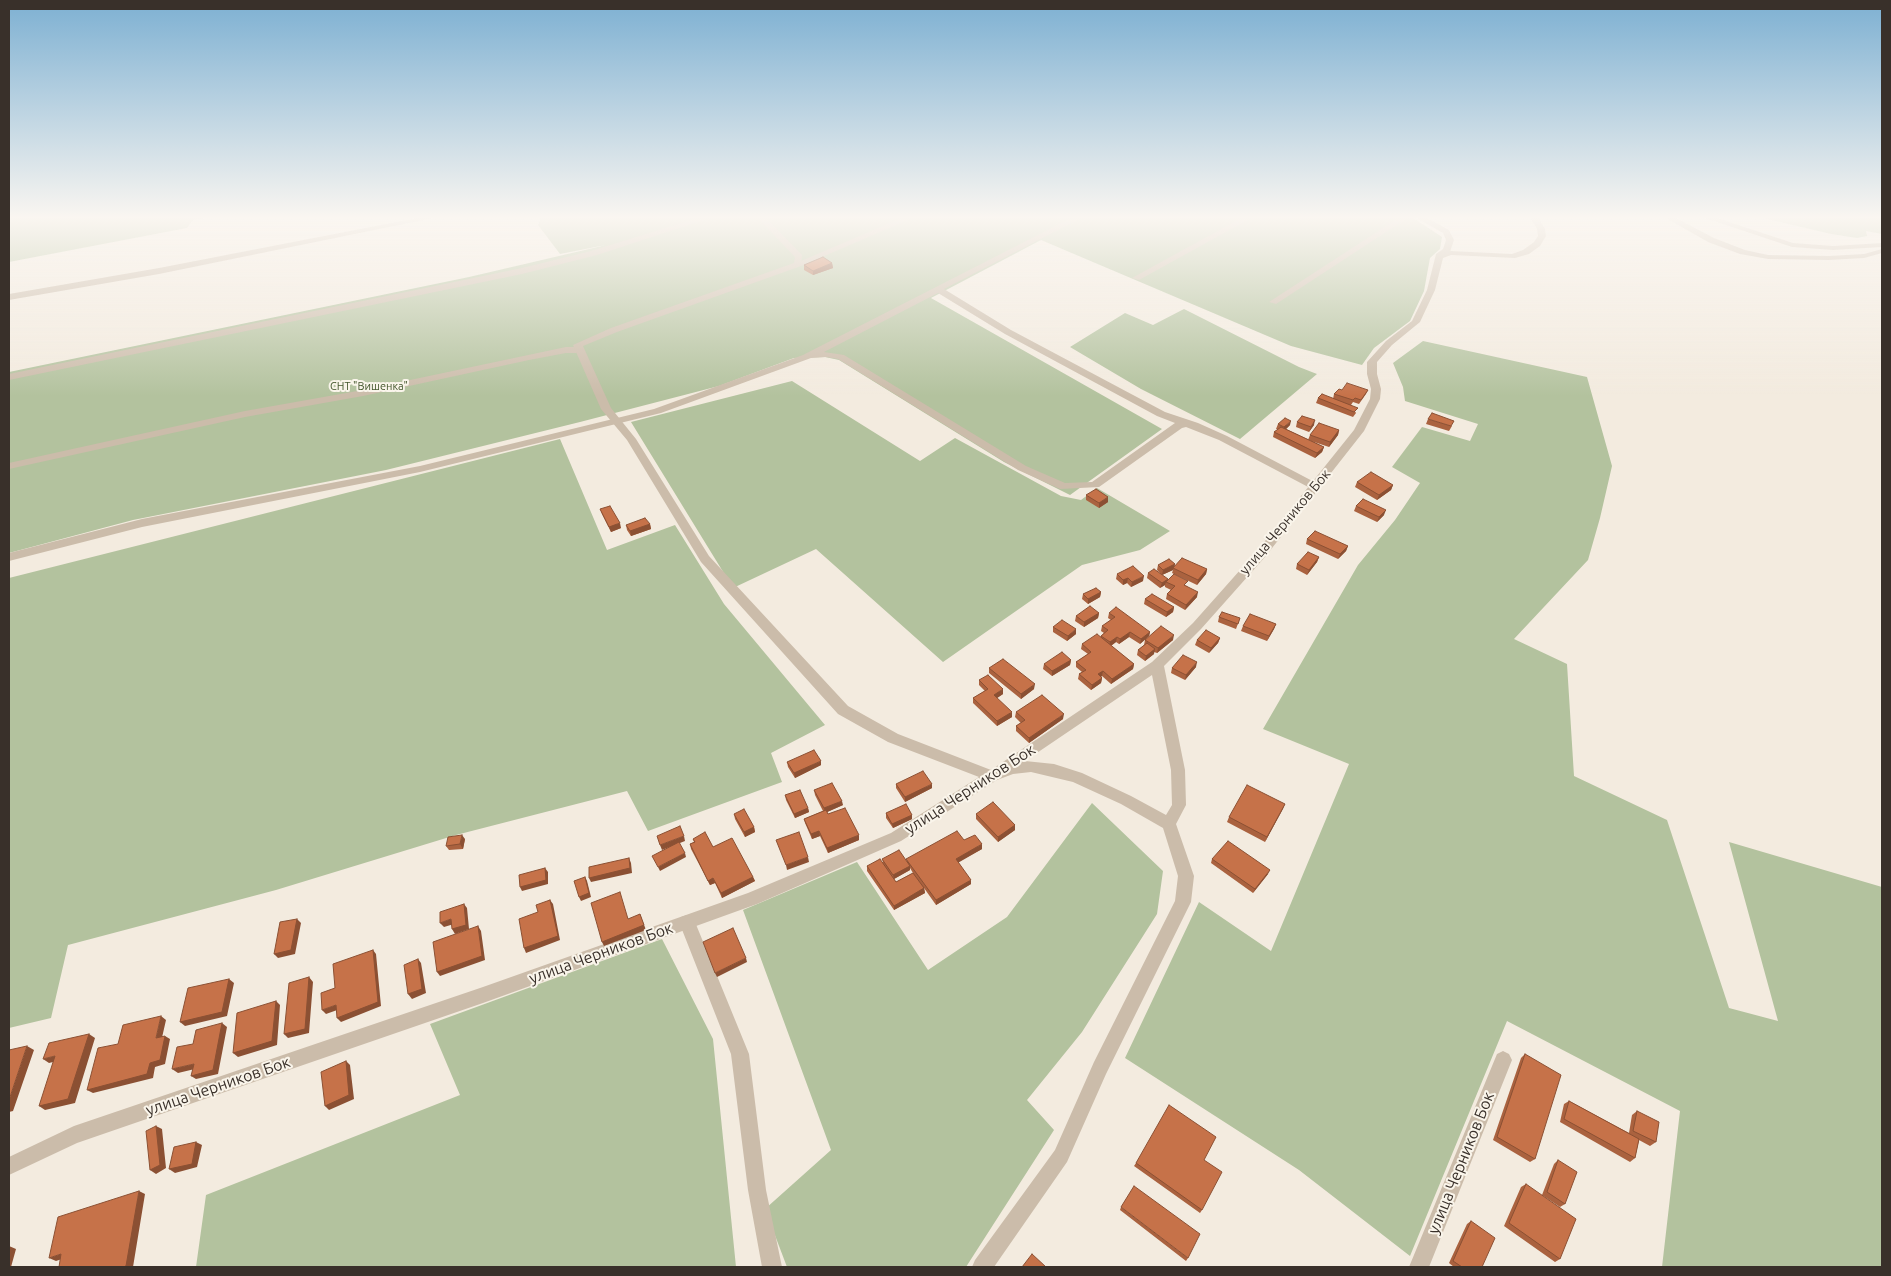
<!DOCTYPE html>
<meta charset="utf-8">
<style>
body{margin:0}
#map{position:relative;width:1891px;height:1276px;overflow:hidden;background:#f3ebdf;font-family:Ubuntu,sans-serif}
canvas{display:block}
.frame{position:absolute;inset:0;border:10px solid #39302a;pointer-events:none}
</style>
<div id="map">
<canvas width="1891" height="1276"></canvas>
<div class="frame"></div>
</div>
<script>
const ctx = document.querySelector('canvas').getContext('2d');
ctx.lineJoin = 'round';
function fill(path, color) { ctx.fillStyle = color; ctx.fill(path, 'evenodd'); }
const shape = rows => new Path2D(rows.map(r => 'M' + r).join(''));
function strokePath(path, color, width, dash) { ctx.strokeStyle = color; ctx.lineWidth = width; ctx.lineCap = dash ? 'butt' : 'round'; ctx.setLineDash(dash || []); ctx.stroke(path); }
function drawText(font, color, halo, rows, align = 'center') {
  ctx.font = font + ' Ubuntu,sans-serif'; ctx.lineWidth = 4; ctx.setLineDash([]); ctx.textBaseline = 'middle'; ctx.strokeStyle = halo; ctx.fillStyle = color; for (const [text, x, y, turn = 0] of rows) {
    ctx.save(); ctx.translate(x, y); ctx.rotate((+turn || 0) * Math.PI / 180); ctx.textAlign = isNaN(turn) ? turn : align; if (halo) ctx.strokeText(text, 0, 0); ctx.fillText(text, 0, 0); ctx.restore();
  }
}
const green = shape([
 [9,217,212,217,193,220,187,228,9,262],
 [541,217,1412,217,1442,237,1440,249,1430,258,1424,291,1410,321,1374,348,1362,365,1291,346,1041,240,931,298,1162,429,1070,495,1004,462,839,360,825,357,794,358,719,386,580,422,386,470,133,520,9,553,9,372,469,277,606,245,560,254,538,225],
 [1759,217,1882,217,1882,234,1866,231,1867,236,1857,238,1831,234],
 [1184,309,1299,367,1317,374,1240,439,1141,389,1070,347,1125,313,1153,325],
 [1423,341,1587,377,1612,466,1600,518,1588,560,1514,639,1567,664,1574,776,1667,820,1729,1008,1778,1021,1729,842,1882,887,1882,1267,1662,1267,1680,1111,1507,1021,1410,1256,1299,1170,1125,1058,1199,902,1271,951,1349,764,1263,729,1358,565,1395,520,1420,483,1392,467,1422,427,1470,441,1478,424,1405,401,1403,387,1393,363],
 [792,381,920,461,955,438,1061,496,1081,500,1097,488,1170,531,1140,550,1082,565,943,662,816,549,733,588,631,422],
 [560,439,607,550,675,525,724,604,825,725,771,753,782,782,648,831,627,791,456,835,276,890,68,945,51,1018,9,1028,9,578],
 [1092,803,1163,871,1157,914,1082,1032,1027,1100,1054,1130,966,1267,787,1267,765,1209,831,1150,743,910,857,862,928,970,1007,917],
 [662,939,713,1039,736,1267,196,1267,206,1195,460,1095,430,1024]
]);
const service = shape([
 [422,217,438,217,159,274,9,300,9,294,159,268,422,217],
 [701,217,713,217,597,255,522,274,9,380,9,374,522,268,591,251,701,217],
 [904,217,915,217,801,266,794,264,904,217],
 [1073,217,1083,217,944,289,1011,330,1165,412,1198,423,1227,436,1320,485,1321,487,1320,489,1312,489,1219,440,1186,427,1182,428,1099,487,1060,489,1018,470,838,359,826,357,811,358,661,413,420,472,142,527,9,561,9,553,142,519,420,466,654,409,803,355,1073,217],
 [938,293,1005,334,1157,416,1175,423,1092,482,1065,483,1026,466,844,355,824,352,938,293],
 [1243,217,1253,217,1139,280,1132,278,1243,217],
 [1400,217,1409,217,1276,304,1269,302,1400,217],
 [1415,217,1425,217,1449,230,1454,240,1450,252,1442,258,1436,258,1436,254,1443,249,1446,240,1443,233,1415,217],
 [1664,217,1674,217,1714,238,1745,250,1768,255,1829,256,1864,254,1882,249,1882,253,1864,258,1829,260,1768,259,1740,254,1708,242,1664,217],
 [566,347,578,347,583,350,578,353,566,353,529,360,363,396,245,417,9,469,9,463,245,411,363,390,566,347],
 [687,915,693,917,695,922,749,1054,766,1190,782,1267,762,1267,748,1190,731,1054,679,922,681,917,687,915]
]);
const minor = shape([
 [757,217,765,217,802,255,801,266,617,332,583,346,611,408,636,439,709,556,848,706,898,734,991,770,1152,662,1193,623,1257,551,1354,430,1370,399,1371,389,1367,374,1367,362,1386,341,1412,321,1427,290,1436,254,1451,251,1512,254,1523,250,1534,242,1538,236,1537,229,1530,217,1538,217,1545,229,1546,236,1540,246,1529,254,1515,258,1451,255,1443,258,1435,290,1420,322,1392,345,1377,362,1377,374,1381,389,1380,399,1364,431,1265,557,1201,629,1164,666,1185,770,1186,805,1176,824,1194,876,1191,902,1106,1074,1067,1162,994,1267,972,1267,975,1260,1055,1150,1094,1062,1175,901,1178,876,1163,828,1121,804,1073,782,1031,772,1013,774,997,780,901,841,757,904,483,1003,77,1143,9,1175,9,1157,74,1126,483,987,748,893,891,833,979,777,888,742,838,714,701,562,627,440,601,409,573,345,611,328,794,263,795,257,757,217],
 [1152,675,1171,770,1172,805,1166,815,1131,796,1082,773,1054,764,1025,761,1152,675],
 [1702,217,1714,217,1793,243,1833,246,1882,243,1882,247,1833,250,1792,247,1702,217],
 [1503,1051,1509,1054,1512,1060,1429,1267,1409,1267,1497,1054,1503,1051]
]);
const wall = shape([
 [832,263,833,268,813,275,804,270,804,265],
 [1342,390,1368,390,1366,394,1359,404,1353,402,1351,405,1356,413,1353,417,1316,403,1318,398,1333,399,1334,394],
 [1428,419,1452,426,1449,431,1426,424],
 [1297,422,1314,425,1309,432,1296,427],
 [1278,424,1290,425,1286,429,1324,447,1322,452,1315,458,1273,437,1274,432,1278,429,1276,429],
 [1339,430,1338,435,1329,447,1308,440,1310,435],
 [1357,482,1393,485,1391,490,1377,500,1355,487],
 [1086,495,1108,502,1099,508,1086,500],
 [1356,506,1384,515,1377,522,1354,511],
 [600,509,621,528,611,532,602,514],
 [650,524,651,529,631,536,627,530,626,525],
 [1307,539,1348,546,1346,551,1338,559,1306,544],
 [1319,557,1317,562,1307,575,1296,569,1297,564],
 [1175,564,1174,567,1207,569,1206,574,1197,585,1172,573,1173,570,1162,575,1157,570,1158,565],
 [1148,573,1187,586,1197,597,1185,610,1166,599,1167,594,1171,590,1165,587,1165,585,1160,588,1147,578],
 [1117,574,1143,581,1131,587,1127,583,1123,585,1116,579],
 [1101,592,1100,597,1088,604,1082,599,1083,594],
 [1145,599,1174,607,1173,612,1166,617,1144,604],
 [1099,613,1098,618,1084,627,1075,621,1076,616],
 [1109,613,1150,632,1149,636,1140,644,1129,637,1119,644,1116,642,1111,646,1134,664,1133,669,1111,684,1102,676,1101,677,1102,678,1101,683,1091,690,1078,679,1079,674,1082,672,1076,667,1076,662,1088,654,1081,649,1082,644,1100,637,1104,633,1101,631,1102,626,1111,620,1108,618],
 [1219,617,1240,618,1236,629,1218,622],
 [1276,624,1274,629,1267,641,1241,631,1243,626],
 [1053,627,1076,634,1067,641,1053,632],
 [1220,638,1218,643,1209,653,1195,645,1197,640],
 [1145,640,1173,640,1157,653,1154,652,1154,654,1145,661,1137,655,1138,650,1144,645],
 [1071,660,1070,665,1052,676,1043,669,1044,664],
 [1196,667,1185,680,1171,673,1172,668],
 [989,668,1034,689,1021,699,989,673],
 [979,680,1003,694,997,698,1012,717,997,726,973,703,973,698,985,691,979,685],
 [1016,712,1063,719,1029,743,1016,731,1016,726,1021,723,1015,717],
 [787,762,821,765,795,778,788,767],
 [896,784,932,788,905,802,896,788],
 [814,790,843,805,827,812,828,814,859,840,828,853,820,836,812,839,805,823,804,819,823,811,815,795],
 [785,795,808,808,809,812,795,818,786,800],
 [1285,804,1265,842,1227,822,1229,817],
 [886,813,912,815,912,819,893,828,886,818],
 [734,814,754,827,755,832,745,837,735,819],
 [976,814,1015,825,1015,830,998,842,976,819],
 [465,839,463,849,449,850,446,846],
 [693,839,713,847,753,877,755,881,722,898,715,883,710,885,691,849,690,844,694,842],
 [964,840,982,849,958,862,971,884,936,905,924,888,925,893,894,910,867,871,867,866,883,862,882,859,907,861,906,859],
 [910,868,913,873,896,882,894,879,910,870],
 [1212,859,1268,874,1253,893,1211,863],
 [1525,1054,1535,1159,1530,1162,1493,1140,1521,1058],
 [1569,1101,1629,1133,1632,1115,1637,1111,1656,1142,1650,1146,1639,1140,1635,1158,1630,1162,1560,1122,1564,1104],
 [1204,1160,1202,1210,1200,1213,1134,1166,1136,1163],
 [1558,1160,1565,1204,1560,1207,1542,1195,1554,1164],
 [1526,1184,1560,1259,1555,1262,1504,1226,1521,1187],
 [1121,1207,1188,1258,1186,1261,1120,1210],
 [1471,1221,1482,1267,1454,1267,1449,1263,1467,1224]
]);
const shadedWall = shape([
 [832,263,833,268,813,275,813,271],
 [1315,420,1314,425,1309,432,1311,427],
 [1291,421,1290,425,1283,432,1284,427],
 [1339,430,1338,435,1329,447,1330,442],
 [1324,447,1322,452,1315,458,1317,453],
 [1393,485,1391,490,1377,500,1379,495],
 [1108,497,1108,502,1099,508,1099,503],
 [1386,510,1384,515,1377,522,1379,517],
 [620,523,621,528,611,532,609,527],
 [650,524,651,529,631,536,630,531],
 [1348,546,1346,551,1338,559,1340,554],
 [1319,557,1317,562,1307,575,1309,570],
 [1175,564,1174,569,1173,568,1173,570,1162,575,1163,570],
 [1207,569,1206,574,1197,585,1198,580],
 [1144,576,1143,581,1131,587,1132,582],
 [1128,578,1127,583,1123,585,1123,580],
 [1168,579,1166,582,1165,585,1160,588,1162,583],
 [1101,592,1100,597,1088,604,1088,599],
 [1198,592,1197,597,1185,610,1186,605],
 [1174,607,1173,612,1166,617,1167,612],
 [1099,613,1098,618,1084,627,1084,622],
 [1276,624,1274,629,1267,641,1269,636],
 [1076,629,1076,634,1067,641,1068,636],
 [1130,632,1129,637,1119,644,1120,639],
 [1150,632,1149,636,1140,644,1141,639],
 [1174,635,1173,640,1157,653,1158,648],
 [1117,637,1116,642,1109,647,1110,642],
 [1220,638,1218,643,1209,653,1211,648],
 [1155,649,1154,654,1145,661,1146,656],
 [1071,660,1070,665,1052,676,1052,671],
 [1197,662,1196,667,1185,680,1186,675],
 [1134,664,1133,669,1111,684,1112,679],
 [1103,671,1102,676,1097,679,1098,674],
 [1102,678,1101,683,1091,690,1092,685],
 [1035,684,1034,689,1021,699,1021,694],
 [1003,689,1003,694,994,700,994,695],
 [1012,712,1012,717,997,726,997,721],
 [1064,714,1063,719,1029,743,1029,738],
 [821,761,821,765,795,778,794,773],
 [932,784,932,788,905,802,905,797],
 [842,801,843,805,825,813,824,808],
 [1285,804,1283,809,1265,842,1267,837],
 [808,808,809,812,795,818,794,814],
 [912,815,912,819,893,828,892,824],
 [1015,825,1015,830,998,842,998,837],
 [754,827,755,832,745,837,744,832],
 [819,831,820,836,812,839,811,834],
 [462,835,465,839,463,849,460,844],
 [859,835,859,840,828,853,827,848],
 [684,836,685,841,662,850,660,845],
 [982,844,982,849,956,864,956,859],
 [685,853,686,857,660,871,658,867],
 [808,857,809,862,787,870,786,865],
 [629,858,631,863,632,873,591,882,589,878],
 [910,866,910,870,894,879,893,875],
 [545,868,548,872,548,884,522,891,520,887],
 [1270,870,1268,874,1253,893,1255,889],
 [585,877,587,881,591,897,581,901,579,897],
 [753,877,755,881,722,898,721,893],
 [713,878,715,883,710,885,708,881],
 [971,880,971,884,936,905,936,900],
 [924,888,925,893,894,910,894,906],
 [550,900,553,904,560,940,526,953,524,948],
 [464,904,467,908,469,929,455,934,452,929],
 [640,914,646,930,604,946,602,942],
 [297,919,301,923,295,954,278,958,274,954],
 [451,919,454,924,444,927,440,923],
 [478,926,481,931,485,960,440,976,437,972],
 [373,950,376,954,381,1006,341,1022,337,1018],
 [746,958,747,962,717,977,715,973],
 [418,959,421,963,426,993,412,999,408,994],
 [309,977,313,982,309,1033,288,1038,284,1034],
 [229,979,234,983,227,1016,185,1026,180,1022],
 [276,1001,280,1005,277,1045,238,1057,233,1053],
 [336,1005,340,1009,326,1014,322,1010],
 [161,1016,166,1020,161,1042,156,1038],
 [222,1023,227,1027,218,1074,196,1079,191,1076],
 [89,1034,95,1038,75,1103,45,1110,39,1106],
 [165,1036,170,1039,165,1064,155,1067,153,1078,93,1093,87,1090,150,1063],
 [27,1046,34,1050,13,1111,9,1112,9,1100],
 [55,1056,61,1060,49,1063,43,1059],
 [346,1061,350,1065,354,1099,329,1110,325,1106],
 [194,1064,199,1068,178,1073,172,1069],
 [156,1126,162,1129,166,1168,156,1174,150,1170],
 [196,1142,202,1145,197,1167,175,1173,169,1169],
 [139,1191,145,1194,133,1267,123,1267],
 [9,1246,16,1249,11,1267,9,1267],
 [61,1254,68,1257,56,1261,49,1258]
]);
const building = shape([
 [823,257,832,263,813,271,804,265,823,257],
 [1347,383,1368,390,1361,400,1355,398,1353,400,1334,394,1339,389,1342,390,1347,383],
 [1322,394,1358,408,1354,412,1318,398,1322,394],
 [1432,413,1454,421,1451,426,1428,419,1432,413],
 [1302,416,1315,420,1311,427,1297,422,1302,416],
 [1285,418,1291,421,1284,427,1278,424,1285,418],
 [1319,423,1339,430,1330,442,1310,435,1319,423],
 [1281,427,1324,447,1317,453,1274,432,1281,427],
 [1371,472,1393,485,1379,495,1357,482,1371,472],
 [1096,489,1108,497,1099,503,1086,495,1096,489],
 [1363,499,1386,510,1379,517,1356,506,1363,499],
 [610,506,620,523,609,527,600,509,610,506],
 [645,518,650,524,630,531,626,525,645,518],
 [1315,531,1348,546,1340,554,1307,539,1315,531],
 [1308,552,1319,557,1309,570,1297,564,1308,552],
 [1182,558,1207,569,1198,580,1173,568,1182,558],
 [1169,559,1175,564,1163,570,1158,565,1169,559],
 [1133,566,1144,576,1132,582,1128,578,1123,580,1117,574,1133,566],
 [1154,569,1168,579,1162,583,1148,573,1154,569],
 [1174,574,1188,581,1184,585,1198,592,1186,605,1167,594,1175,586,1166,582,1174,574],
 [1096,588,1101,592,1088,599,1083,594,1096,588],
 [1152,594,1174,607,1167,612,1145,599,1152,594],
 [1090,606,1099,613,1084,622,1076,616,1090,606],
 [1116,607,1150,632,1141,639,1130,632,1120,639,1117,637,1110,642,1101,636,1108,630,1102,626,1115,617,1109,613,1116,607],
 [1222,612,1240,618,1238,624,1219,617,1222,612],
 [1250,614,1276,624,1269,636,1243,626,1250,614],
 [1062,620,1076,629,1068,636,1053,627,1062,620],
 [1161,626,1174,635,1158,648,1145,640,1161,626],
 [1206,630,1220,638,1211,648,1197,640,1206,630],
 [1097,634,1134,664,1112,679,1103,671,1098,674,1102,678,1092,685,1079,674,1086,670,1076,662,1091,652,1082,644,1097,634],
 [1147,643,1155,649,1146,656,1138,650,1147,643],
 [1062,652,1071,660,1052,671,1044,664,1062,652],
 [1183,655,1197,662,1186,675,1172,668,1183,655],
 [1003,659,1035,684,1021,694,989,668,1003,659],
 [988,675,1003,689,994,695,1012,712,997,721,973,698,988,689,979,680,988,675],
 [1042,695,1064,714,1029,738,1016,726,1025,720,1016,712,1042,695],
 [814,750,821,761,794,773,787,762,814,750],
 [923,771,932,784,905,797,896,784,923,771],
 [832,783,842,801,824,808,814,790,832,783],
 [1247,785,1285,804,1267,837,1229,817,1247,785],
 [800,790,808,808,794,814,785,795,800,790],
 [993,802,1015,825,998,837,976,814,993,802],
 [906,804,912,815,892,824,886,813,906,804],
 [845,808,859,835,827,848,819,831,811,834,804,819,826,810,828,814,845,808],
 [744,809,754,827,744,832,734,814,744,809],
 [680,826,684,836,660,845,657,836,680,826],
 [957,831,964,840,975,835,982,844,956,859,971,880,936,900,906,859,957,831],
 [705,832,713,847,732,838,753,877,721,893,713,878,708,881,690,844,695,842,693,839,705,832],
 [799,832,808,857,786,865,776,840,799,832],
 [462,835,460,844,446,846,448,837,462,835],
 [1228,841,1270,870,1255,889,1212,859,1228,841],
 [679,842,685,853,658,867,652,856,679,842],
 [899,850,910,866,893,875,882,859,899,850],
 [629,858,630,868,589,878,589,867,629,858],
 [880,859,896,882,913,873,924,888,894,906,867,866,880,859],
 [545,868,546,880,520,887,519,875,545,868],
 [585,877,589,893,579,897,574,881,585,877],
 [620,892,628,919,640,914,644,925,602,942,591,903,620,892],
 [550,900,558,936,524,948,519,919,538,912,536,905,550,900],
 [464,904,466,925,452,929,451,919,440,923,440,912,464,904],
 [297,919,291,950,274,954,280,922,297,919],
 [478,926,482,956,437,972,433,942,478,926],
 [733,928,746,958,715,973,703,942,733,928],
 [373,950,378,1002,337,1018,336,1005,322,1010,321,993,335,988,333,964,373,950],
 [418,959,422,989,408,994,404,965,418,959],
 [309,977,305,1029,284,1034,289,983,309,977],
 [229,979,222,1012,180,1022,188,988,229,979],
 [276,1001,272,1041,233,1053,237,1013,276,1001],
 [161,1016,156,1038,165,1036,160,1060,150,1063,147,1074,87,1090,98,1048,118,1044,123,1025,161,1016],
 [222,1023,213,1070,191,1076,194,1064,172,1069,177,1047,193,1044,196,1030,222,1023],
 [89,1034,68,1099,39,1106,55,1056,43,1059,49,1043,89,1034],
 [27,1046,9,1100,9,1050,27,1046],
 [1525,1054,1561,1075,1535,1159,1497,1137,1525,1054],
 [346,1061,349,1095,325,1106,321,1072,346,1061],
 [1569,1101,1639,1139,1635,1158,1564,1119,1569,1101],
 [1169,1105,1216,1137,1204,1160,1222,1172,1202,1210,1136,1163,1169,1105],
 [1637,1111,1659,1122,1656,1142,1633,1131,1637,1111],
 [156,1126,160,1165,150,1170,146,1131,156,1126],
 [196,1142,192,1164,169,1169,174,1147,196,1142],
 [1558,1160,1577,1172,1565,1204,1547,1192,1558,1160],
 [1526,1184,1576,1219,1560,1259,1509,1223,1526,1184],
 [1134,1186,1200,1234,1188,1258,1121,1207,1134,1186],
 [139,1191,126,1266,123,1267,59,1267,61,1254,49,1258,58,1217,139,1191],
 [1471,1221,1495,1238,1482,1267,1462,1267,1453,1261,1471,1221],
 [1032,1254,1046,1267,1022,1267,1032,1254]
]);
const farParknames = [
 ["СНТ \"Вишенка\"",369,386]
];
const streetNames = [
 ["улица Черников Бок",1285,522,-50]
];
const nearStreetnames = [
 ["улица Черников Бок",970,789,-33],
 ["улица Черников Бок",601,953,-20],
 ["улица Черников Бок",218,1086,-19],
 ["улица Черников Бок",1461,1163,-68]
];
fill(green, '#b3c29e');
fill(service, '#cbbcaa');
fill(minor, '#cbbcaa');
fill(wall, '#aa623f');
fill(shadedWall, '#8b5033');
fill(building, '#c67249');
strokePath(building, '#8b5033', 1);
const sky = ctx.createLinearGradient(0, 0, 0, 396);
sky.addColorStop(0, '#7db0d2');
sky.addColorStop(0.55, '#faf6f1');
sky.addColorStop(1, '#faf6f100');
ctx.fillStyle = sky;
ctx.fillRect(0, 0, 1891, 396);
drawText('11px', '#44572d', '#faf5eb', farParknames);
drawText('14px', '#39302a', '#faf5eb', streetNames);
drawText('16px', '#39302a', '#faf5eb', nearStreetnames);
</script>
